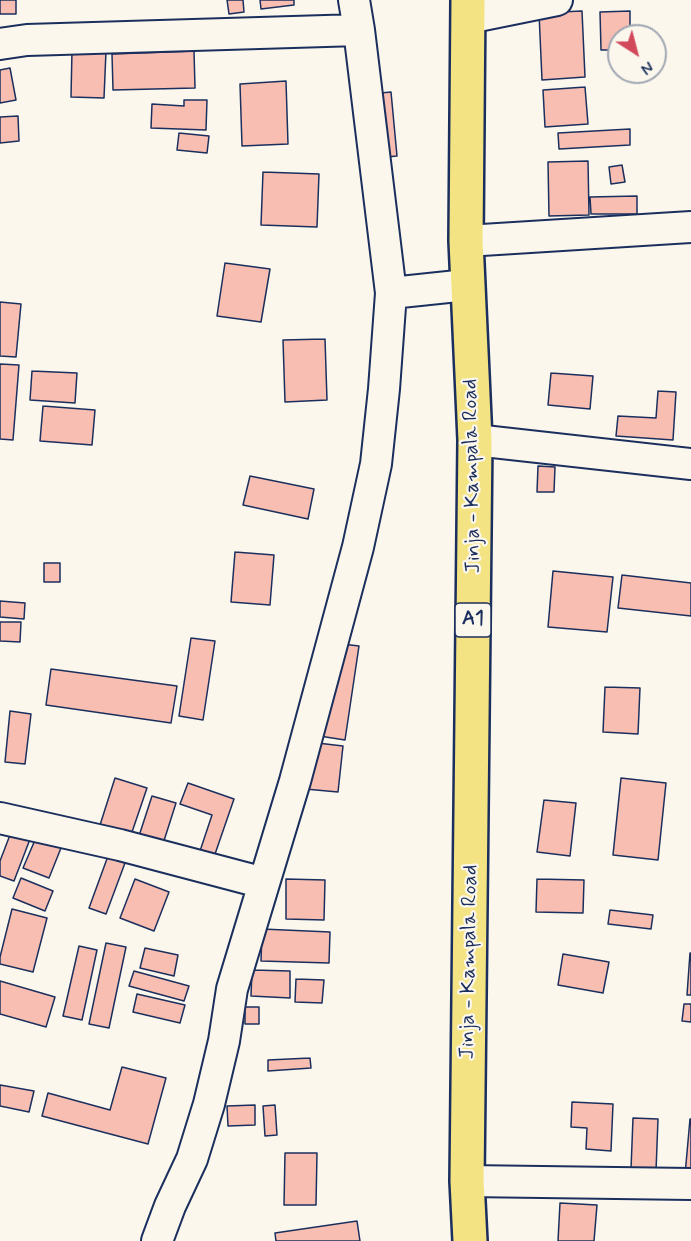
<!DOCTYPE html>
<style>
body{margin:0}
#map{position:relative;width:691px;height:1241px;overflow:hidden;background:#fbf7ec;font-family:Mynerve,sans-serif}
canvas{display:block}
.north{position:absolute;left:607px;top:24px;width:60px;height:60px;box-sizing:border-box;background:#fbf7ec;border:2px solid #a1a7b3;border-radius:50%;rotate:144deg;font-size:16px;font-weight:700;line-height:24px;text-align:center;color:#1b2f5e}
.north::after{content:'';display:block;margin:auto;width:21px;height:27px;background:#d1495b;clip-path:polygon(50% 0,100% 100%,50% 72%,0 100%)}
</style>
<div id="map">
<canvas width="691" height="1241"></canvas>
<div class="north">N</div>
</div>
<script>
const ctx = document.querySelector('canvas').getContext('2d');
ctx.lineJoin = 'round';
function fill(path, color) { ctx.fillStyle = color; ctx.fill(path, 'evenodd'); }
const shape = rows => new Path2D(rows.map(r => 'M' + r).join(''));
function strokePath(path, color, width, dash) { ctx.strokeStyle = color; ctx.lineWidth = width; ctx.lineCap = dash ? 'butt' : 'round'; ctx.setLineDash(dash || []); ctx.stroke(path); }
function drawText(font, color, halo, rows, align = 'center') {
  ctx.font = font + ' Mynerve,sans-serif'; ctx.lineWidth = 4.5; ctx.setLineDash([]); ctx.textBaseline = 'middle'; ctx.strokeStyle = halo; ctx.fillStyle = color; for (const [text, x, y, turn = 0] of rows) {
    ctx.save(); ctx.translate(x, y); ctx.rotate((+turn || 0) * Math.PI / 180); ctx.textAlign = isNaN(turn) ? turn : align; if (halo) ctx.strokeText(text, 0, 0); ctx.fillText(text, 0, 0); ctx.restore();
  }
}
const building = shape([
 [0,0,16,0,16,14,0,14,0,0],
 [227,0,243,0,244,12,229,14,227,0],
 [260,0,294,0,294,5,261,9,260,0],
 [582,11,585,77,542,80,539,13,582,11],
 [630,11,630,36,619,36,619,50,601,50,600,12,630,11],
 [72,50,106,51,104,98,71,97,72,50],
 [194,51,195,88,113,90,112,54,194,51],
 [10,68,16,100,0,103,0,70,10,68],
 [286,81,288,144,242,146,240,84,286,81],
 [585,87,588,124,545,127,543,90,585,87],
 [391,92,397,156,376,158,370,94,391,92],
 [184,100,207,100,206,130,151,128,152,104,184,106,184,100],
 [18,116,19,141,0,143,0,117,18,116],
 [630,129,630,145,559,149,558,133,630,129],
 [179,133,209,136,207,153,177,150,179,133],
 [588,161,589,215,549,216,548,162,588,161],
 [622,165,625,182,611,184,609,167,622,165],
 [263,172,319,174,317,227,261,225,263,172],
 [637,196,637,214,591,214,590,197,637,196],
 [225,263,270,269,261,322,217,316,225,263],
 [0,302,21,304,16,357,0,356,0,302],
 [325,339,327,400,285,402,283,340,325,339],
 [0,364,19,365,13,440,0,439,0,364],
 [32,371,77,373,75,403,30,400,32,371],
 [551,373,593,376,590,409,548,405,551,373],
 [658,391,676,392,673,440,616,436,618,416,656,418,658,391],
 [43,406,95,410,92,445,40,441,43,406],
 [538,466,555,467,554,492,537,492,538,466],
 [250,476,314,489,308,519,243,505,250,476],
 [235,552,274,555,270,605,231,602,235,552],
 [44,563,60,563,60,582,44,582,44,563],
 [553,571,613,577,607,632,548,627,553,571],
 [622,575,691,583,691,616,618,608,622,575],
 [0,601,25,603,24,619,0,617,0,601],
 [0,622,21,622,20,642,0,641,0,622],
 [191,638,215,641,203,720,179,716,191,638],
 [326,642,359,646,345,740,313,735,326,642],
 [51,669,177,686,171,723,46,705,51,669],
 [605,687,640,688,638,734,603,732,605,687],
 [10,711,31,714,25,764,5,762,10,711],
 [309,742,343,746,338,792,305,789,309,742],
 [115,778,147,788,131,835,100,825,115,778],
 [621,778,666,783,658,860,613,855,621,778],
 [188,783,234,799,214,857,200,851,212,815,180,804,188,783],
 [152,796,176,803,162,847,138,839,152,796],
 [544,800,576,803,570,856,537,852,544,800],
 [13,827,32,834,14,881,0,876,0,861,13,827],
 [38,833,63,843,49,878,23,868,38,833],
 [108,856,125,863,106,914,89,908,108,856],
 [21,878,53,891,45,911,13,898,21,878],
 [135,879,169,892,154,931,120,918,135,879],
 [286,879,325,880,324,920,286,919,286,879],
 [537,879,584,880,583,913,536,912,537,879],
 [12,909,47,918,33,972,0,964,0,957,12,909],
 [610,910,653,915,651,929,608,924,610,910],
 [262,929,330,932,329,963,261,961,262,929],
 [106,943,126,947,109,1028,89,1024,106,943],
 [79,946,97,950,82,1020,63,1016,79,946],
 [145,948,178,955,174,976,140,968,145,948],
 [690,953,691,953,691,995,687,995,690,953],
 [563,954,609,962,603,993,558,985,563,954],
 [252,970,290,971,290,998,251,996,252,970],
 [134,971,189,986,184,1001,129,986,134,971],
 [296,979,324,980,322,1003,295,1002,296,979],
 [0,981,55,997,46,1027,0,1014,0,981],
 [137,994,185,1005,180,1023,133,1012,137,994],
 [684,1004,691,1004,691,1022,682,1021,684,1004],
 [245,1007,259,1007,259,1024,245,1024,245,1007],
 [310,1058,311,1068,268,1071,268,1060,310,1058],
 [122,1067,166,1078,148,1144,42,1116,48,1093,110,1110,122,1067],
 [0,1085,34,1091,29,1112,0,1106,0,1085],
 [572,1102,613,1104,611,1151,586,1149,587,1128,571,1127,572,1102],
 [255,1105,255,1125,228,1126,227,1106,255,1105],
 [275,1105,277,1135,265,1136,263,1106,275,1105],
 [633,1118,658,1119,656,1171,631,1169,633,1118],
 [690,1119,691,1119,691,1176,685,1175,690,1119],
 [285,1153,317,1153,316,1205,284,1205,285,1153],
 [560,1203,597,1205,594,1241,558,1241,560,1203],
 [357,1221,360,1241,276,1241,275,1233,357,1221]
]);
const minor = shape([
 [354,0,359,30,391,293,467,285],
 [468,18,557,0],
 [0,44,27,40,359,30],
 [466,241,691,227],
 [475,440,691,464],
 [0,818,120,845,264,883],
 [467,1181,691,1184],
 [157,1241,170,1206,192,1159,209,1104,224,1041,232,989,295,781,358,547,376,464,384,389,391,293]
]);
const trunk = shape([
 [468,0,466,241,475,440,467,1181,470,1241]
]);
const shields = [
 [473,620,36]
];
const shieldNames = [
 ["A1",473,620]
];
const streetNames = [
 ["Jinja - Kampala Road",473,476,-91],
 ["Jinja - Kampala Road",470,962,-89]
];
fill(building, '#f8beb1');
strokePath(building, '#1b2f5e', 1.5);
strokePath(minor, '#1b2f5e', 34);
strokePath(trunk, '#1b2f5e', 38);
strokePath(minor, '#fbf7ec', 30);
strokePath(trunk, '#f4e382', 33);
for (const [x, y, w] of shields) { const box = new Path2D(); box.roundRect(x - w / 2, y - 17, w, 34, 4.5); ctx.fillStyle = '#fbf7ec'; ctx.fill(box); strokePath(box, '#1b2f5e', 1.5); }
drawText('bold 20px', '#1b2f5e', null, shieldNames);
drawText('21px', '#1b2f5e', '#fbf7ec', streetNames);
</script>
